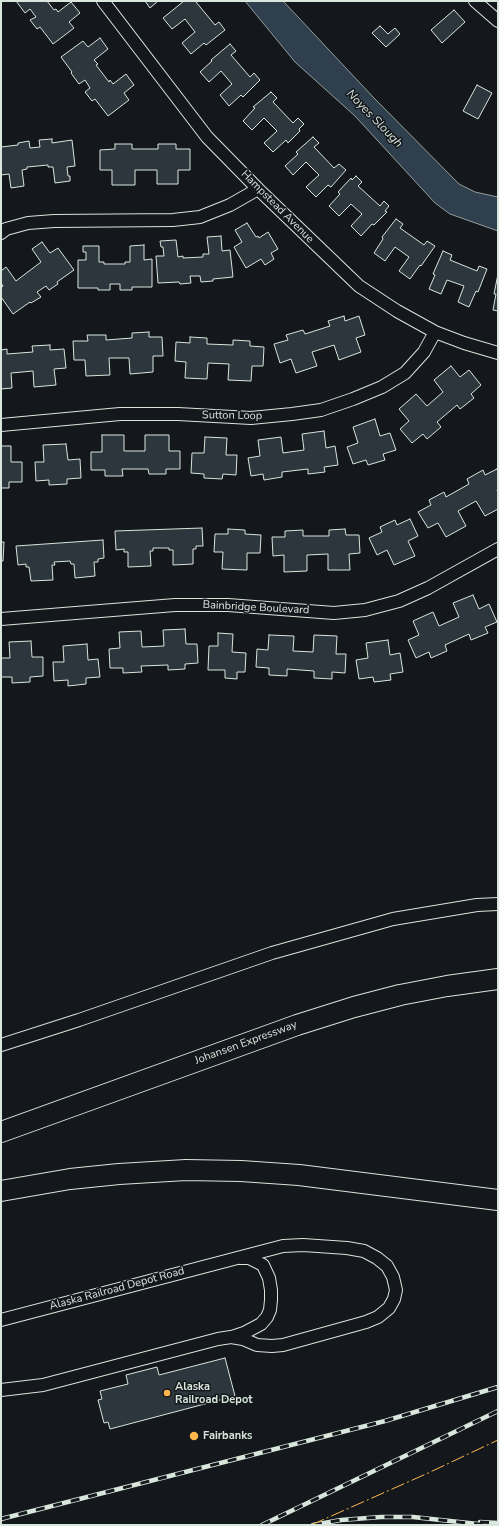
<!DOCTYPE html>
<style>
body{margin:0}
#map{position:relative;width:499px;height:1526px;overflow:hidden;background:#14181c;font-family:"Nunito Sans",sans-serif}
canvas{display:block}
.frame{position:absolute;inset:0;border:2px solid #d8e6dc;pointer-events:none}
</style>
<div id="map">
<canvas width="499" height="1526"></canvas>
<div class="frame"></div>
</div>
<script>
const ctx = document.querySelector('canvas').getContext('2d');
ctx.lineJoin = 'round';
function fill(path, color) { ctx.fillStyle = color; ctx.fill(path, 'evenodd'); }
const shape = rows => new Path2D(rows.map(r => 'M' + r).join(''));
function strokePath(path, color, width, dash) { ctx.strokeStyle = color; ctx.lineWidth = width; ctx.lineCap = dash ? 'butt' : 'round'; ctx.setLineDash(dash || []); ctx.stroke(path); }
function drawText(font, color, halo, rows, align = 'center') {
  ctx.font = font + ' "Nunito Sans",sans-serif'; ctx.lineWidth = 3; ctx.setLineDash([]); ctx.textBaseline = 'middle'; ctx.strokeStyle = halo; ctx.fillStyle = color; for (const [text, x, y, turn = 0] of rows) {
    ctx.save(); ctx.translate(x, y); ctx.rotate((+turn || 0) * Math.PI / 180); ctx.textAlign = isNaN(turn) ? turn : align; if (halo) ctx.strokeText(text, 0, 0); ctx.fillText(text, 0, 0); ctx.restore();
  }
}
const water = shape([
 [245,1,283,1,374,98,459,184,475,192,498,197,498,231,450,214,435,203,355,116,295,62,245,1]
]);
const building = shape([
 [16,1,47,1,54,10,56,9,58,12,71,2,80,13,69,22,74,28,53,44,40,27,37,29,30,20,36,17,30,9,25,13,16,1],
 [145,1,158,1,150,8,145,1],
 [184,1,198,1,196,2,215,25,219,22,225,30,206,45,204,43,191,54,182,43,195,32,185,19,172,29,163,18,184,1],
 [454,10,465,22,442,43,431,30,454,10],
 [380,26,388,34,395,28,400,34,386,47,372,33,380,26],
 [100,38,108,49,94,60,98,64,96,65,109,82,110,80,113,84,126,74,134,85,124,93,129,100,108,116,95,99,92,101,85,92,90,88,85,80,79,84,71,73,72,72,61,57,83,41,88,47,100,38],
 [230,44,236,51,231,55,250,77,254,73,260,80,243,97,241,95,229,106,220,95,232,84,221,71,209,82,200,72,212,61,211,60,230,44],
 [477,85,492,93,478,119,463,111,477,85],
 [271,92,277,98,273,102,293,123,298,118,304,124,299,129,300,131,288,143,286,140,273,152,264,143,277,131,264,118,252,130,243,121,255,108,253,107,271,92],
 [313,137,319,143,314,147,334,168,339,164,346,170,331,187,328,185,316,197,306,187,319,175,306,162,293,175,285,166,298,154,296,152,313,137],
 [52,139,52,143,72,140,75,166,67,167,68,176,70,176,70,181,55,183,53,167,48,167,48,165,27,167,27,169,22,170,24,186,11,188,9,174,1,175,1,147,18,145,18,143,29,141,30,148,40,147,39,140,52,139],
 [115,144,132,144,132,149,158,149,158,144,176,144,176,149,190,149,190,170,178,170,178,184,157,184,157,170,135,170,135,185,112,185,112,170,100,170,100,150,115,149,115,144],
 [356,176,362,182,358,186,380,206,384,201,389,206,385,211,387,212,374,225,372,224,361,236,351,226,362,214,351,204,339,216,329,206,340,194,338,192,351,178,352,180,356,176],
 [396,219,403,224,400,228,424,245,427,241,435,246,421,266,420,265,410,279,399,271,409,257,395,247,385,261,374,253,383,239,382,237,396,219],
 [247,223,256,237,258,236,259,238,268,232,278,249,271,253,274,259,265,265,261,259,246,268,234,247,242,242,235,230,247,223],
 [221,236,222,251,230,250,233,277,213,279,213,281,201,282,200,276,190,276,191,283,180,284,179,282,158,283,156,256,164,256,163,247,161,247,160,241,176,240,178,257,183,256,183,258,203,257,203,254,209,254,207,237,221,236],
 [42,242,50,253,58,248,74,270,57,282,58,284,49,290,46,286,37,292,41,297,31,303,30,302,13,314,1,297,1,288,3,286,1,283,1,271,6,267,16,281,41,262,32,249,42,242],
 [144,245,144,260,152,259,152,287,132,287,132,290,120,290,120,284,110,284,110,290,98,290,98,288,78,288,78,260,86,260,86,252,83,252,83,246,99,246,99,262,104,262,104,264,125,264,125,262,130,262,130,246,144,245],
 [443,251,452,255,450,260,477,271,479,266,487,269,478,292,476,291,469,307,458,302,464,286,447,280,441,294,429,289,435,275,433,274,443,251],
 [498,274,498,311,493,310,496,294,494,294,498,274],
 [344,316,345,321,359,316,365,335,356,338,361,352,339,360,334,345,312,352,317,366,296,373,291,359,280,363,274,344,288,340,286,335,303,330,305,334,330,326,328,321,344,316],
 [149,332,149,337,162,337,163,356,153,356,153,372,130,374,129,358,109,358,110,375,86,376,85,360,74,360,73,341,88,341,87,335,106,335,106,340,132,338,132,333,149,332],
 [190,337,207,338,207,344,233,345,233,340,250,341,250,346,264,347,263,366,252,366,251,381,228,380,229,364,208,363,207,379,185,378,186,362,175,361,176,342,190,343,190,337],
 [50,345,50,350,64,349,66,368,54,369,56,385,34,387,33,371,11,373,12,388,1,389,1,350,7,349,7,354,33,352,32,346,50,345],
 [451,366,460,377,469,370,481,385,471,394,474,398,460,409,457,405,437,422,441,427,427,439,423,434,412,443,400,429,409,421,399,409,416,394,427,406,443,392,434,380,451,366],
 [375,419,380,436,390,433,396,450,383,454,385,460,368,465,366,460,353,464,347,447,358,443,353,427,375,419],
 [324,431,326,448,335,446,338,465,324,467,325,472,308,474,308,469,282,472,282,477,264,480,263,474,251,476,248,458,260,456,258,440,281,437,283,453,304,450,302,434,324,431],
 [102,435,124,435,124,451,145,451,145,435,169,435,169,451,180,451,180,469,166,469,166,474,149,474,148,469,122,469,123,476,105,476,105,470,91,470,91,452,102,452,102,435],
 [205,437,227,438,226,455,237,455,236,475,223,474,222,479,204,478,204,474,191,473,192,453,204,453,205,437],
 [66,444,68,460,80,459,81,478,67,479,67,484,49,485,49,480,36,481,35,462,44,462,43,445,66,444],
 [1,446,11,446,11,462,22,462,22,482,9,482,9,488,1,488,1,446],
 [497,469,498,471,498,489,497,490,498,493,498,509,485,516,476,501,458,511,466,526,446,537,438,523,428,528,418,512,431,505,429,500,444,492,446,497,469,484,467,479,483,470,485,475,497,469],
 [410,519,418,536,408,541,415,556,394,565,387,550,377,555,369,538,382,532,380,527,395,520,397,525,410,519],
 [202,528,203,546,196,546,196,549,193,549,193,564,173,565,173,550,169,550,169,548,153,548,153,551,150,551,151,566,128,567,128,552,124,552,124,549,116,550,115,531,202,528],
 [228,529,245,530,245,534,261,535,260,553,247,553,247,570,222,569,223,552,214,552,215,534,228,534,228,529],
 [345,529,346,535,359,535,360,553,349,554,350,570,328,570,328,554,307,555,307,571,284,572,284,555,273,556,272,537,285,537,285,531,303,530,303,536,329,536,329,530,345,529],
 [103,540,104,558,98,559,98,562,94,562,95,576,75,578,74,564,71,564,70,561,54,562,55,565,52,565,53,580,31,581,29,567,26,567,26,564,18,565,16,546,103,540],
 [1,542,4,542,3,561,1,561,1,542],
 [473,595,479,609,489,604,497,622,485,627,488,633,471,640,469,634,445,645,447,651,431,658,429,652,416,658,408,640,419,635,413,621,433,612,439,626,459,617,453,603,473,595],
 [185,629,186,644,197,644,198,663,185,664,185,669,168,670,168,665,141,666,142,672,123,673,123,668,110,668,109,649,120,648,119,632,141,631,142,647,164,646,163,630,185,629],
 [218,633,233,634,232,652,246,653,245,672,237,672,237,679,225,678,225,670,208,670,209,646,218,646,218,633],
 [269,635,294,636,293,651,313,652,314,635,337,636,336,654,346,654,345,673,332,672,332,679,314,678,314,671,287,669,287,676,269,675,269,668,256,667,257,649,268,650,269,635],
 [388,640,390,655,400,653,403,672,390,674,391,680,374,682,373,677,359,679,356,660,368,658,366,643,388,640],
 [31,641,32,657,43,657,43,676,30,677,30,682,12,683,12,677,1,677,1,658,10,658,9,642,31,641],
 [87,644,88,660,98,659,100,677,86,678,86,684,68,686,68,680,54,681,53,662,64,662,63,646,87,644],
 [225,1358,235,1396,110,1429,108,1422,104,1423,98,1400,102,1399,100,1391,128,1384,126,1375,157,1367,159,1375,225,1358]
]);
const minor = shape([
 [103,1,207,137,258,189,359,286,397,311,435,332,464,343,498,353],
 [475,1,498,21],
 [1,233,6,229,28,223,54,221,173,220,200,217,230,205,258,189],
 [1,425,120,414,178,414,251,418,292,414,321,410,353,399,382,387,405,373,424,352,435,332],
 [1,619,175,605,228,605,334,613,365,610,399,601,428,588,498,549],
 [1,1045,79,1020,272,953,393,919,477,905,498,904],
 [1,1320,283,1246,303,1245,347,1248,364,1251,377,1258,387,1266,393,1277,396,1290,394,1299,389,1308,378,1317,366,1322,283,1345,272,1346,257,1345,243,1339,231,1337,218,1339,43,1385,1,1390],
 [232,1337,244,1333,261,1324,267,1317,270,1310,271,1300,271,1290,269,1278,263,1265,249,1258,240,1258]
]);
const trunk = shape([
 [1,1132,297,1025,354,1007,400,995,447,986,498,979],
 [1,1191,70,1179,119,1174,186,1170,241,1171,299,1175,498,1200]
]);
const rail = shape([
 [1,1519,385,1421,498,1387],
 [480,1522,498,1523],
 [262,1525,498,1411],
 [313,1525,341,1520,381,1517,413,1517,487,1525]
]);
const power = shape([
 [311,1525,426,1474,498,1440]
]);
const markers = [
 [167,1393,4,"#ffb74d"],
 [194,1436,5,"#ffb74d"]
];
const streetNames = [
 ["Hampstead Avenue",277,207,45],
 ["Sutton Loop",232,416,1],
 ["Bainbridge Boulevard",256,608,3],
 ["Johansen Expressway",246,1043,-20],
 ["Alaska Railroad Depot Road",117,1289,-15]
];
const poiNames = [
 ["Alaska",175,1387],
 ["Railroad Depot",175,1400],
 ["Fairbanks",203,1436]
];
const waterNames = [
 ["Noyes Slough",374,119,46]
];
fill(water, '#2f3f4d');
strokePath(water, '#939e99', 1);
fill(building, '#2c363c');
strokePath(building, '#d8e6dc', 1);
strokePath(minor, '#d8e6dc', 14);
strokePath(trunk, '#d8e6dc', 22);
strokePath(minor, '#14181c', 12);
strokePath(trunk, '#14181c', 20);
strokePath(rail, '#d8e6dc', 4.5);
strokePath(rail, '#14181c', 3, [9]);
strokePath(power, '#ffb74d', 1, [14, 3, 2, 3]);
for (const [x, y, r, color] of markers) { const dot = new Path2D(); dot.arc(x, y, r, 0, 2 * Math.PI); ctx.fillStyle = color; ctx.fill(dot); strokePath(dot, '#14181c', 1.5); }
drawText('11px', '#d8e6dc', '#14181c', streetNames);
drawText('bold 11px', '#d8e6dc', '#14181c', poiNames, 'left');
drawText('italic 12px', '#d8e6dc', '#14181c', waterNames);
</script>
